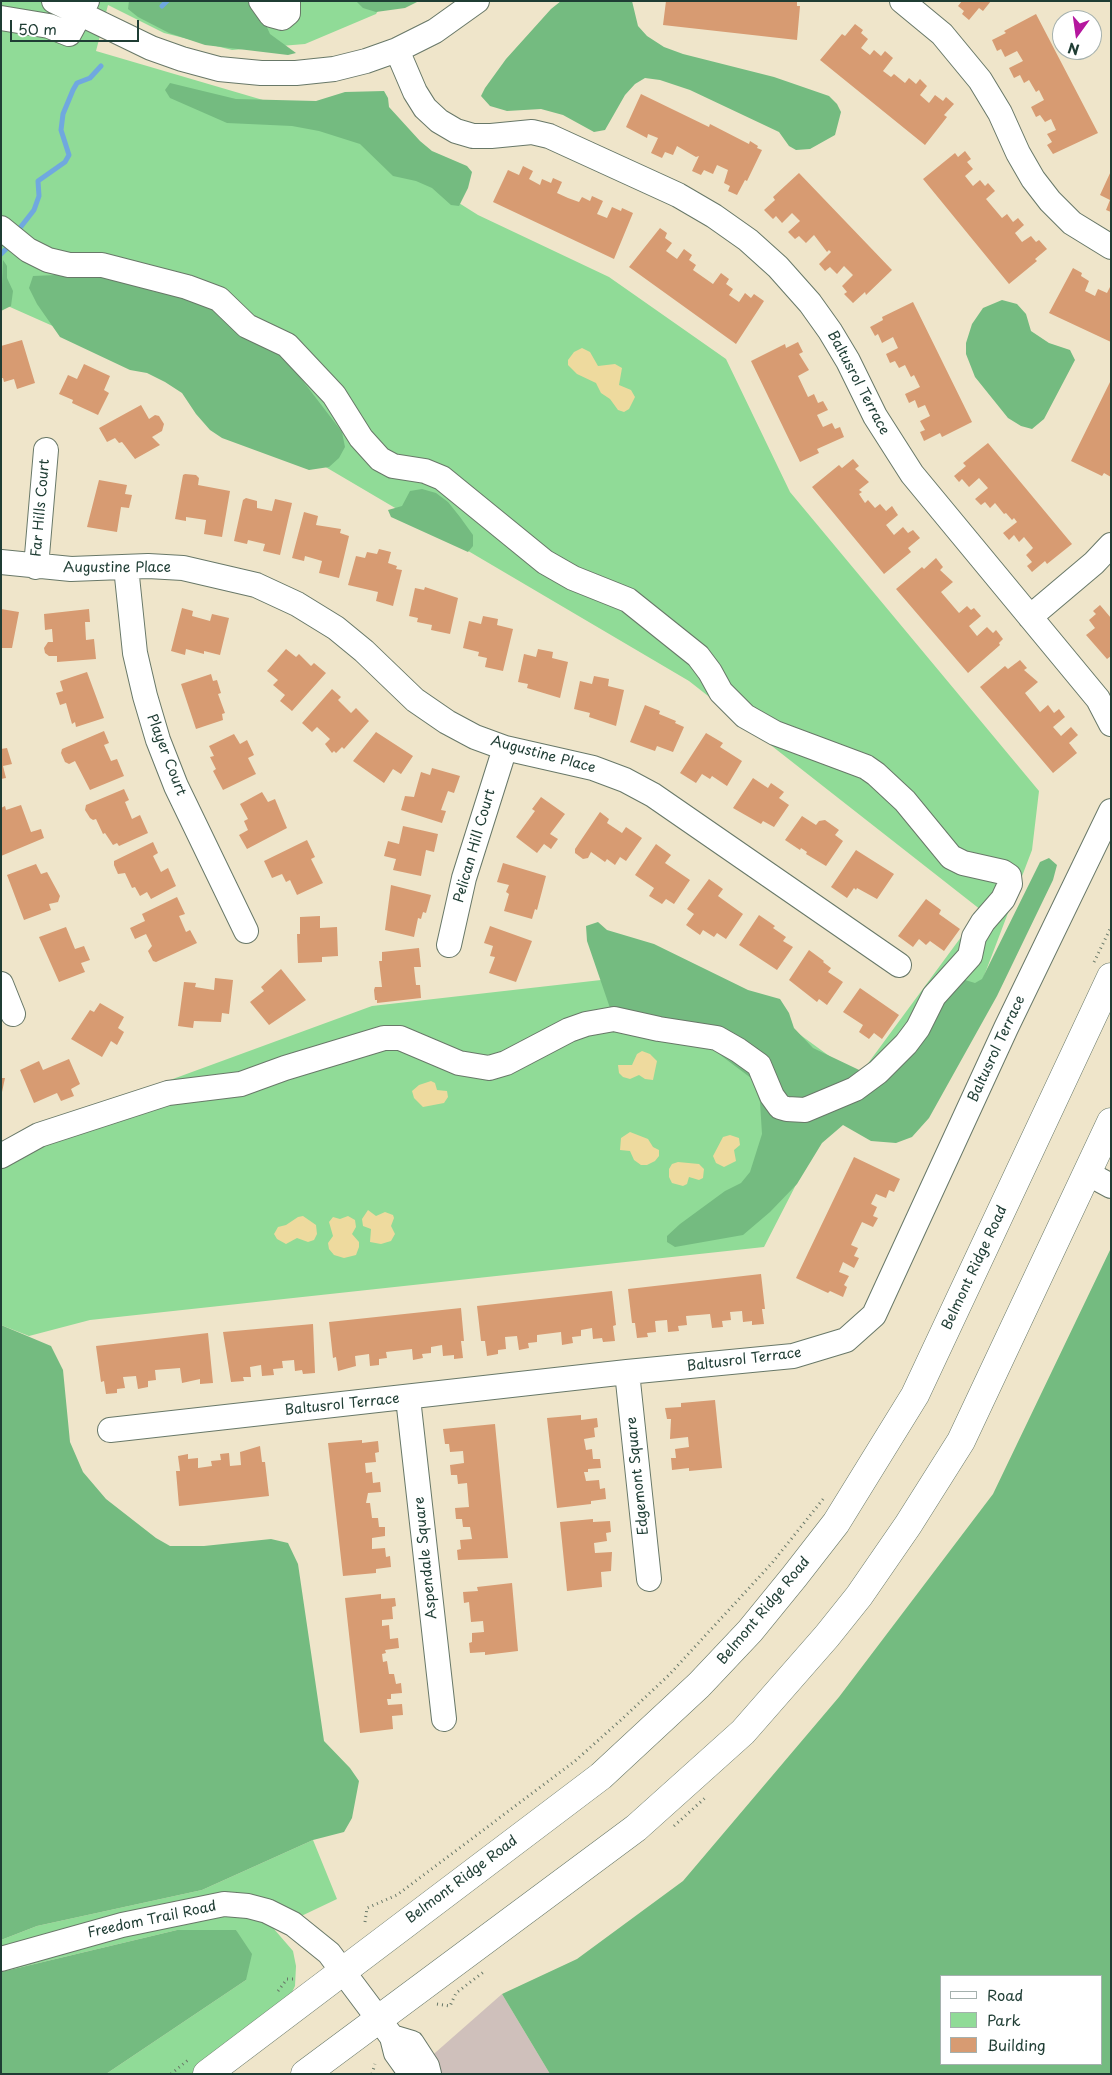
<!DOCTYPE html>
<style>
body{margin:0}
#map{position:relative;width:1112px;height:2075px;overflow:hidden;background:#efe5ca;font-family:"Playpen Sans",sans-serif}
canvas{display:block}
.frame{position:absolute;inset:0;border:2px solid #1f3d34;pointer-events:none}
.legend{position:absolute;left:940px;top:1975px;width:162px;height:90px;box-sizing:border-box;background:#fff;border:1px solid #a5b1ae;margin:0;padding:6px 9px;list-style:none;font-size:15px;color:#1f3d34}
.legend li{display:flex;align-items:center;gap:10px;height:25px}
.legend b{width:25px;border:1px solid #a5b1ae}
.north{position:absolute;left:1052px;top:10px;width:50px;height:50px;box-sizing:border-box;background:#fff;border:1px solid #a5b1ae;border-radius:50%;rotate:194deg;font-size:14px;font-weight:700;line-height:20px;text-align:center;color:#1f3d34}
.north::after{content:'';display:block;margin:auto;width:18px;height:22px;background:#b5179e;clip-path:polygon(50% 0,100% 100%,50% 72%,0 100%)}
.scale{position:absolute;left:10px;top:20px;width:129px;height:22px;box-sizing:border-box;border:2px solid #1f3d34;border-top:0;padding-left:6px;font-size:15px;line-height:18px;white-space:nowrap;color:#1f3d34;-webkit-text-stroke:4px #fff;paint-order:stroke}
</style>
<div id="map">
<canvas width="1112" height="2075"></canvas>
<div class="frame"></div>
<ul class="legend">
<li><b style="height:6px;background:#fff"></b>Road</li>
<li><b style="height:14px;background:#90db97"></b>Park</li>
<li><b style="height:14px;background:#d79b72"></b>Building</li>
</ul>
<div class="north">N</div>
<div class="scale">50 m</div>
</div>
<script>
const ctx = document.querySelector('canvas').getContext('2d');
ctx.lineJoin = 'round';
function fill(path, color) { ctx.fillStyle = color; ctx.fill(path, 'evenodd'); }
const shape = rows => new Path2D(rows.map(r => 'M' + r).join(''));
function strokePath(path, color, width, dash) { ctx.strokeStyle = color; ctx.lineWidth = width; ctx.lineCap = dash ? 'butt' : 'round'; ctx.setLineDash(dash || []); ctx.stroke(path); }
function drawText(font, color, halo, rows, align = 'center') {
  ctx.font = font + ' "Playpen Sans",sans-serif'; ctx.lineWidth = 4; ctx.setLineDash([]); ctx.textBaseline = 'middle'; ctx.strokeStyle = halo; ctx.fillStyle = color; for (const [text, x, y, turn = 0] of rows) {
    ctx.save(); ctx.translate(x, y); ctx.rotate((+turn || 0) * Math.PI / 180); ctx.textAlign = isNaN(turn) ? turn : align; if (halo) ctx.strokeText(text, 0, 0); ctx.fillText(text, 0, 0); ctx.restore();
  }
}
const industrial = shape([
 [502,1994,550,2074,411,2074]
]);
const green = shape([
 [1,1,384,1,376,14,305,44,232,50,164,33,108,5,96,51,314,115,370,147,478,215,609,277,726,359,790,492,1039,791,1032,850,960,1039,822,1134,764,1247,90,1320,29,1336,1,1325,1,1142,372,1006,698,969,747,996,858,1077,981,910,689,681,188,386,1,303],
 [313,1840,337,1899,274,1929,293,1951,296,1966,295,1986,288,2000,191,2074,106,2074,246,1980,236,1930,177,1930,1,1972,1,1940,37,1926,202,1890]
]);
const forest = shape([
 [129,1,255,1,270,34,296,53,288,55,205,45,169,33,138,17,128,9],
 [356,1,419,1,405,8,376,12,363,8],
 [561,1,632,1,638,26,647,36,664,47,683,54,774,77,829,96,837,104,841,112,835,135,810,149,796,150,789,146,779,132,690,90,660,80,645,78,635,84,625,95,605,130,594,132,563,115,541,109,507,111,490,106,481,96,485,88,506,59,551,9],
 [170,83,236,99,316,101,345,92,384,91,388,98,389,107,420,141,432,151,467,166,472,172,468,188,459,206,451,205,432,188,416,181,393,176,360,144,319,131,292,126,227,123,170,98,165,90],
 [3,260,7,266,7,278,13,291,11,306,1,311],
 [102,273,155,292,176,293,194,299,213,310,228,324,283,355,342,432,345,447,339,458,329,467,309,470,222,438,210,430,196,414,182,393,165,382,147,373,130,370,60,337,37,304,29,288,33,276],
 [1002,300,1017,304,1026,314,1031,331,1049,343,1070,350,1075,360,1044,419,1032,429,1021,426,1008,418,975,377,966,354,966,343,972,324,983,308],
 [422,489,436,493,448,502,460,517,473,535,473,546,468,552,391,517,388,510,402,506,410,491],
 [1049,858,1057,865,1053,880,997,996,929,1118,912,1137,896,1143,871,1141,843,1125,822,1143,797,1184,770,1212,743,1235,675,1247,667,1242,667,1236,680,1224,725,1191,741,1183,750,1172,762,1134,760,1102,751,1078,687,1030,626,1015,610,1008,587,941,586,926,598,922,607,930,654,944,748,990,780,999,789,1013,794,1028,813,1048,876,1078,954,982,965,980,975,983,982,979,1040,862],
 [1111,1248,1111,2074,550,2074,502,1994,577,1959,683,1881,839,1697,993,1494],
 [941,1976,1101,1976,1101,2064,941,2064],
 [1,1325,51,1346,63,1370,70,1442,83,1472,106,1499,156,1538,170,1546,204,1546,271,1539,288,1543,298,1564,324,1741,350,1768,359,1781,352,1818,344,1832,313,1840,202,1890,37,1926,1,1940],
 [177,1930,236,1930,252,1954,246,1980,106,2074,1,2074,1,1972]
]);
const sand = shape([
 [582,348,590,352,598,366,615,364,622,368,619,385,631,390,635,397,629,409,624,412,618,410,610,399,601,393,596,383,577,374,568,365,568,360,574,352],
 [642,1051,650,1054,657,1061,653,1080,645,1079,639,1075,630,1079,623,1077,619,1073,618,1065,632,1065,637,1054],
 [431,1081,435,1083,437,1090,447,1091,448,1097,444,1103,423,1107,414,1098,412,1091,419,1085],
 [630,1132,648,1139,653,1147,659,1150,659,1156,655,1161,647,1165,641,1165,634,1160,630,1151,620,1150,621,1138],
 [730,1135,739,1138,740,1145,734,1150,736,1161,724,1167,716,1163,713,1156,723,1137],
 [678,1162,699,1164,704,1169,703,1178,699,1180,689,1177,687,1184,683,1186,672,1183,669,1177,669,1169,672,1164],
 [368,1210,376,1216,385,1212,393,1215,394,1218,391,1226,395,1234,391,1241,381,1244,370,1242,371,1229,363,1226,362,1219],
 [303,1216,316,1225,317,1234,314,1240,308,1242,297,1238,286,1244,277,1239,274,1234,278,1227,286,1225,298,1217],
 [348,1216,355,1220,356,1227,352,1234,359,1242,359,1247,356,1255,344,1258,334,1255,329,1249,328,1243,333,1236,329,1222,333,1217,340,1219]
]);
const stream = shape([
 [162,6,167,1],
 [16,233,34,210,39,196,38,181,65,162,69,155,61,130,63,114,73,90,77,83,90,78,101,66],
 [1,254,10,245]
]);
const building = shape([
 [666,1,797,1,797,6,800,6,797,40,663,25],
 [962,1,991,1,983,11,979,8,969,20,962,14,964,11,958,6],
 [1036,14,1098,133,1053,154,1047,145,1052,142,1047,134,1056,130,1051,119,1045,122,1040,115,1036,117,1031,107,1044,100,1039,90,1036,92,1029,80,1024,83,1020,75,1014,78,1009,68,1023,61,1017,51,1005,57,1001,49,997,51,992,40,1006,33,1004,31],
 [855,24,863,30,861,33,868,39,861,48,870,55,874,50,881,56,885,51,893,58,883,71,891,77,894,74,905,83,909,78,916,84,920,79,927,86,920,95,929,103,935,95,943,101,946,97,954,104,944,115,947,117,925,145,820,60,842,34,845,36],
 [641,94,709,127,710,124,749,144,750,141,758,146,757,148,762,150,747,181,745,180,737,195,728,191,730,186,724,183,728,170,717,165,713,174,704,170,701,175,692,171,699,156,696,157,677,146,673,155,665,152,662,158,651,153,658,138,648,134,647,138,626,127],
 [965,151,971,159,967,162,973,169,965,176,973,186,980,180,985,186,988,183,995,191,986,199,1002,218,1007,214,1013,222,1018,218,1024,225,1015,233,1022,242,1031,236,1036,242,1039,240,1047,249,1035,259,1037,261,1009,284,923,179,955,153,958,157],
 [523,166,533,171,529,179,540,185,542,179,551,183,553,178,562,182,557,193,568,198,579,202,582,197,590,201,592,196,603,201,597,214,607,218,612,207,621,211,622,208,633,213,614,259,493,202,508,170,519,175],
 [1111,171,1111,212,1106,210,1110,200,1100,195],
 [799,173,892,270,866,295,865,292,853,303,844,294,847,292,842,286,853,275,844,266,837,274,830,267,825,271,819,264,831,252,829,250,827,252,814,235,806,243,799,236,795,239,788,232,800,221,792,213,782,223,776,216,773,219,764,210,775,200,773,197],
 [660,228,667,233,665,238,672,243,666,251,677,259,684,249,692,255,689,260,696,265,693,270,713,284,721,273,729,279,726,284,733,289,729,295,739,302,745,293,751,298,754,294,764,301,736,344,629,267],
 [1073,268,1082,273,1081,276,1089,281,1085,291,1095,296,1098,289,1107,293,1111,285,1111,342,1049,313],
 [913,302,972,422,942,437,940,433,924,441,920,432,925,430,920,421,930,416,925,405,918,408,915,400,909,403,905,394,920,387,914,375,911,377,905,365,899,368,895,361,890,363,886,354,898,348,893,337,882,343,878,334,875,336,870,327,883,320,882,317],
 [22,340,35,383,17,389,14,379,4,382,3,378,1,378,1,346],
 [798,342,803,352,799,354,809,370,798,376,808,397,814,394,818,403,823,401,828,410,817,415,823,427,832,423,835,429,840,427,844,437,817,449,819,453,800,462,751,361,785,344,786,348],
 [84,364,110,376,104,390,109,393,98,415,72,403,73,400,59,394,68,375,77,379],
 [1111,380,1110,454,1111,477,1104,473,1102,476,1071,461],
 [141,405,149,419,155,415,159,416,164,424,162,431,152,437,160,445,135,459,122,442,119,443,115,438,107,442,99,428],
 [988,443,1072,544,1047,564,1045,561,1032,572,1027,566,1032,562,1026,555,1033,548,1024,537,1019,542,1014,535,1009,540,1003,533,1017,522,1014,518,1012,520,1006,513,1004,514,995,503,990,508,985,502,981,505,975,499,988,488,979,478,969,487,962,479,959,482,954,476,966,466,963,463],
 [853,459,859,466,855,469,869,482,859,490,862,492,859,494,865,503,868,500,875,508,880,504,886,511,892,506,898,515,886,525,894,535,903,527,908,533,913,530,920,538,908,548,911,552,884,574,812,487,839,465,842,468],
 [185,474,196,475,199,478,198,485,230,491,222,537,204,534,206,520,186,517,186,521,175,519,183,475],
 [99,480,127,485,125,494,132,495,129,508,121,507,117,532,87,527],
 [246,498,257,501,257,508,272,511,275,499,292,503,280,555,263,551,265,544,248,540,247,544,234,541,243,500],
 [304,512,318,516,316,525,341,529,340,533,349,536,339,578,319,573,322,561,305,556,304,561,292,558],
 [379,549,391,552,388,563,397,566,396,569,402,570,393,606,376,601,378,592,348,585,356,556,365,558,367,552,377,554],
 [936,558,943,567,940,570,953,582,941,592,959,613,967,606,971,610,974,608,981,616,969,626,977,636,987,627,993,633,996,630,1003,639,999,643,1000,645,968,673,896,589,922,567,924,569],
 [425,587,458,598,450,634,431,630,432,625,417,622,418,618,409,616,415,588,424,590],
 [1100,605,1111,618,1111,656,1107,659,1086,635,1095,628,1089,620,1096,614,1093,611],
 [182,608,193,611,192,616,210,621,212,614,229,618,220,655,204,651,204,654,186,649,185,655,171,651],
 [1,609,19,612,12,648,1,648],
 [89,609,90,622,85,622,86,640,94,639,96,659,57,662,57,656,49,656,45,653,44,648,48,642,53,642,52,629,45,630,44,614],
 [483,616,498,619,497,625,513,629,503,671,485,667,487,658,478,656,479,652,463,648,469,621,481,624],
 [286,649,296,657,299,654,311,666,314,663,326,673,292,711,280,701,285,695,273,685,278,680,267,671],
 [538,649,553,652,552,658,568,662,560,698,527,688,528,684,518,682,524,654,536,657],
 [1020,660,1027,668,1024,670,1038,682,1025,693,1040,712,1048,705,1054,713,1059,709,1065,717,1053,727,1061,736,1071,727,1078,735,1069,743,1077,753,1053,773,980,687,1005,666,1008,669],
 [87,672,104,718,76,727,75,722,72,724,66,703,60,705,56,693,63,691,60,681],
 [211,674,213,681,217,680,221,693,218,694,225,713,222,714,223,720,196,729,181,684],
 [594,676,609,679,608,686,624,690,616,726,589,717,590,713,574,709,580,681,592,684],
 [332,689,341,697,338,700,351,713,356,708,369,721,344,749,342,747,336,753,334,751,332,753,325,744,330,739,317,727,312,732,302,723],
 [645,705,660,711,659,714,676,721,675,723,684,727,673,752,657,746,655,751,630,742],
 [104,731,109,743,104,745,111,761,117,759,124,776,90,790,75,761,69,764,65,762,61,753,62,749],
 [376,732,413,756,401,774,393,769,384,783,353,761],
 [706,733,723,743,720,747,742,761,727,786,712,776,710,779,702,774,696,783,680,773],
 [234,734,240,744,247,740,254,755,248,758,256,774,223,790,213,771,216,769,210,757,214,756,209,746],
 [7,748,12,764,3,766,6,778,1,779,1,749],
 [432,768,460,776,454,793,448,791,441,810,446,811,442,823,401,810,405,796,414,797,421,772,430,775],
 [753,778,768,788,771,783,784,792,779,798,789,805,774,827,763,821,761,824,733,808],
 [124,789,129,800,125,802,132,819,140,815,148,833,119,846,117,843,113,845,105,833,103,834,96,819,93,820,90,818,85,810,86,805],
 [262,792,268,802,275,799,287,828,247,849,239,835,248,830,244,821,248,819,240,804],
 [541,797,565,814,550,834,558,839,551,849,544,844,537,853,516,837,535,811,532,809],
 [21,805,31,832,41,829,44,838,1,856,1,808,5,806,6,810],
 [600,812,609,819,607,823,622,833,626,827,642,838,626,861,620,857,615,865,607,859,605,862,591,852,588,858,583,859,575,853,575,849],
 [802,816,816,825,819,821,825,820,839,830,835,835,843,841,826,866,806,854,807,852,801,848,800,850,785,840],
 [403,826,438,834,434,852,426,850,421,876,393,870,396,859,384,856,388,841,399,844],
 [307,840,315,857,311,859,323,883,297,895,290,880,286,882,282,874,272,878,264,861],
 [153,842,158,853,153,856,161,872,168,868,176,886,151,899,147,892,140,896,135,887,132,888,125,873,118,874,114,865,114,861],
 [656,844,671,855,665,863,690,880,674,904,666,899,662,904,649,896,654,888,635,875],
 [856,850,894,874,877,899,857,888,856,890,854,888,847,898,831,887],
 [503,863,546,876,537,910,535,909,532,919,504,911,509,894,506,892,509,885,497,882],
 [36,864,41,874,47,872,60,896,58,902,49,904,51,910,24,920,7,875],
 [709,879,723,889,718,896,743,914,726,939,717,933,714,937,703,930,700,935,686,925,694,914,687,909],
 [391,885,431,895,426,913,423,912,421,919,418,918,414,937,385,930],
 [177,897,185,914,179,916,186,932,190,930,197,943,156,962,153,961,148,951,152,946,146,934,135,939,130,928,145,921,142,914],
 [926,899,941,910,939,914,960,929,944,951,930,941,926,945,919,939,913,947,898,936],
 [759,915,775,926,773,928,786,937,783,941,793,947,777,970,739,945],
 [320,916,320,928,337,927,338,956,322,957,322,962,298,963,297,934,300,934,300,917],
 [490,926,532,941,516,982,489,973,495,957,490,956,493,946,484,943],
 [66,927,75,949,84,946,90,960,81,963,85,972,59,982,39,937],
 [419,948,421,967,414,967,416,985,420,985,421,998,377,1003,377,1000,375,1000,374,990,375,987,382,987,379,961,382,961,382,952],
 [809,950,824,961,823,962,831,968,828,972,843,982,827,1005,819,999,817,1002,789,980],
 [281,969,306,1000,269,1025,250,1002,264,991,261,987],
 [215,978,233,980,229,1014,222,1013,221,1022,194,1021,193,1028,178,1026,184,982,196,983,195,987,214,990],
 [860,988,899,1015,882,1039,874,1033,869,1039,859,1032,863,1025,843,1012],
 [100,1003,124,1017,118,1028,124,1032,117,1045,111,1041,102,1057,71,1039,90,1010,94,1012],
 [69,1059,80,1084,71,1089,74,1096,61,1101,57,1093,34,1103,20,1070,39,1061,43,1070],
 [1,1078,5,1078,2,1092,1,1092],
 [854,1157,900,1179,894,1192,889,1190,886,1198,876,1194,871,1204,877,1207,873,1216,878,1218,873,1227,862,1222,851,1245,858,1248,854,1256,859,1258,854,1268,843,1262,839,1272,849,1276,844,1285,847,1287,843,1297,830,1291,828,1293,796,1278],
 [761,1274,765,1309,762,1309,764,1324,752,1325,752,1321,743,1322,742,1311,730,1312,731,1320,722,1321,723,1327,712,1328,710,1314,686,1316,687,1325,678,1326,679,1331,668,1332,667,1320,655,1321,656,1332,647,1333,648,1337,637,1338,635,1323,632,1323,628,1289],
 [612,1291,616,1325,613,1326,615,1341,603,1342,602,1338,593,1339,592,1328,581,1330,581,1336,572,1337,573,1343,562,1345,561,1332,537,1335,537,1342,528,1343,529,1348,519,1350,517,1336,505,1337,506,1349,498,1350,498,1354,487,1356,485,1341,481,1341,477,1306],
 [461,1308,464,1341,461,1341,463,1358,454,1359,454,1355,443,1356,442,1345,431,1347,431,1353,422,1354,423,1358,413,1360,412,1349,386,1352,387,1358,379,1359,379,1365,370,1366,369,1354,355,1356,356,1366,338,1371,336,1357,333,1358,329,1322],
 [313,1324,315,1373,303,1374,302,1370,295,1371,294,1360,282,1361,283,1368,273,1369,274,1375,262,1376,261,1365,250,1367,251,1377,243,1377,244,1381,231,1382,223,1332],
 [208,1333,213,1383,200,1384,200,1379,182,1383,180,1368,155,1370,156,1380,148,1381,148,1387,138,1389,136,1376,123,1377,125,1388,117,1389,117,1393,106,1394,104,1381,101,1382,96,1346],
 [715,1400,722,1468,689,1471,689,1468,672,1470,671,1458,676,1458,675,1449,689,1447,688,1437,670,1439,671,1419,667,1419,665,1408,681,1407,681,1403],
 [581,1415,581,1420,597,1418,598,1427,594,1428,595,1437,584,1439,586,1450,592,1449,593,1459,600,1459,601,1468,588,1469,588,1472,584,1472,586,1481,599,1480,600,1489,605,1488,606,1499,591,1501,591,1504,557,1508,547,1418],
 [495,1424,508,1558,458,1560,457,1550,461,1549,460,1540,472,1539,470,1527,463,1527,462,1519,456,1519,455,1508,469,1507,467,1483,458,1484,457,1475,451,1475,450,1465,464,1463,463,1451,450,1452,449,1444,445,1444,443,1429],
 [362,1440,362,1443,378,1441,379,1452,375,1453,376,1462,365,1463,366,1473,372,1472,373,1483,380,1482,381,1492,368,1493,366,1503,370,1503,372,1518,378,1518,379,1527,385,1527,385,1536,372,1538,372,1549,385,1548,386,1557,390,1556,391,1567,376,1569,376,1573,343,1576,328,1443],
 [260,1446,262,1462,265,1462,269,1496,179,1506,176,1471,180,1471,178,1456,188,1454,188,1459,198,1458,198,1468,212,1466,211,1461,221,1460,220,1454,229,1453,230,1466,241,1465,240,1452],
 [593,1519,593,1522,610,1521,611,1532,606,1533,607,1541,594,1543,595,1553,612,1552,611,1571,601,1572,602,1587,567,1591,560,1522],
 [512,1583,518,1651,485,1655,485,1652,470,1653,469,1643,472,1642,472,1633,484,1632,483,1621,471,1622,469,1602,464,1603,463,1592,478,1591,477,1587],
 [381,1594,381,1599,395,1598,396,1606,392,1607,393,1619,382,1620,382,1626,389,1625,390,1639,398,1638,399,1648,385,1650,386,1653,382,1654,383,1662,387,1661,389,1674,394,1674,396,1684,401,1683,402,1693,391,1694,391,1699,387,1699,388,1705,402,1704,403,1715,392,1716,393,1729,360,1733,345,1598]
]);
const path = shape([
 [1094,962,1111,927],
 [674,1826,705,1798],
 [365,1922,367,1908,397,1895,575,1761,622,1719,669,1675,772,1563,824,1498],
 [278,1991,287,1979,296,1979],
 [437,2004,450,2006,456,1993,485,1971],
 [171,2074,188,2060],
 [372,2074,375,2064]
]);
const minor = shape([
 [54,1,151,48,182,59,219,69,261,73,296,73,334,69,366,61,397,50,435,31,477,1],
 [261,1,271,15,282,18,288,13,288,1],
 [902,1,942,34,980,80,1000,113,1018,153,1033,179,1050,201,1072,223,1111,247],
 [1,18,49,26,69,34,87,1],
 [397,50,415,92,425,108,439,121,456,131,473,136,491,136,532,132,549,136,678,195,714,216,748,240,778,267,810,303,830,331,848,361,875,416,912,474,1098,699,1111,724],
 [1,228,28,250,48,260,69,265,102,265,187,287,219,299,247,326,287,345,334,395,361,438,380,459,393,466,425,471,442,478,545,562,573,578,628,600,698,656,710,672,721,692,745,716,775,733,866,767,876,774,905,801,951,857,963,863,1003,872,1009,876,1010,884,1003,899,983,922,974,937,970,956,934,996,918,1028,906,1044,878,1072,855,1089,805,1110,787,1109,780,1107,772,1096,759,1065,738,1050,717,1038,659,1029,614,1019,586,1024,569,1030,506,1063,489,1068,459,1063,400,1038,384,1038,285,1068,241,1084,168,1093,39,1135,1,1156],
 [1,562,71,569,148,566,183,568,256,585,297,604,336,628,364,651,415,700,447,722,475,737,505,748,593,768,625,780,653,795,899,965],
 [36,567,46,450],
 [126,567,135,653,145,696,158,740,176,786,246,931],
 [1030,617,1094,563,1111,545],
 [449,945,464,878,505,748],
 [1,984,13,1014],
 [1087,1173,1111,1186],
 [627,1372,649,1579],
 [408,1398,444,1719],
 [110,1430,627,1372,793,1356,846,1340,874,1315,1006,1028,1111,811],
 [1,1959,122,1925,224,1904,248,1906,267,1911,293,1924,329,1953,392,2037,396,2053,411,2074],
 [392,2037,412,2043,427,2066,429,2074]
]);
const major = shape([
 [207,2074,601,1776,699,1685,750,1631,794,1577,836,1523,915,1395,1111,977],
 [305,2074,636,1828,743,1732,827,1636,859,1596,908,1525,961,1441,1111,1122]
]);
const streetNames = [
 ["Baltusrol Terrace",858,383,62],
 ["Far Hills Court",41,508,-85],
 ["Augustine Place",117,568],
 ["Player Court",166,755,69],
 ["Augustine Place",543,755,15],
 ["Pelican Hill Court",475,846,-74],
 ["Baltusrol Terrace",997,1049,-65],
 ["Belmont Ridge Road",975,1268,-65],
 ["Baltusrol Terrace",744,1360,-7],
 ["Baltusrol Terrace",342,1405,-6],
 ["Edgemont Square",638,1476,-96],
 ["Aspendale Square",426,1558,-96],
 ["Belmont Ridge Road",764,1611,-50],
 ["Belmont Ridge Road",462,1880,-37],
 ["Freedom Trail Road",152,1920,-12]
];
fill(industrial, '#cfc0bb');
fill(green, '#90db97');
fill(forest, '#74bb80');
fill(sand, '#eeda9e');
strokePath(stream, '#70a8df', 5);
fill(building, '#d79b72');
strokePath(minor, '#687868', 26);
strokePath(major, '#687868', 29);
strokePath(path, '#687868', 3, [1, 4]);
strokePath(minor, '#fff', 24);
strokePath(major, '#fff', 28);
drawText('14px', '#1f3d34', '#fff', streetNames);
</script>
